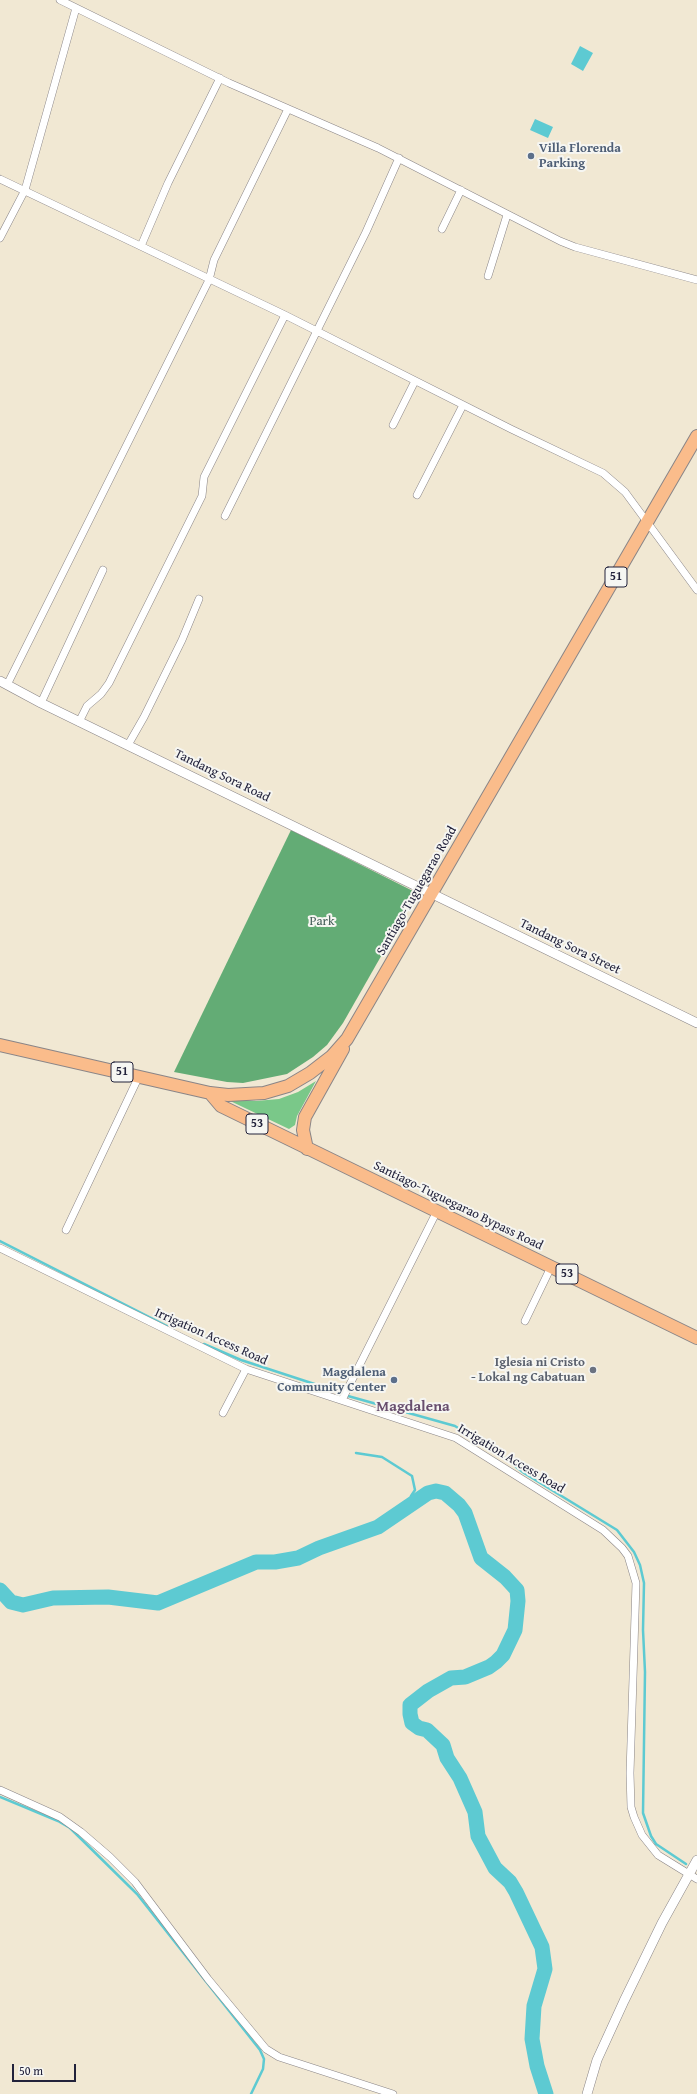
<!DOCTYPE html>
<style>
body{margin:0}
#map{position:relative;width:697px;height:2094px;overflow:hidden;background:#f1e8d3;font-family:"Gentium Book Plus",serif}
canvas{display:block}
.scale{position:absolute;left:12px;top:2064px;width:64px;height:18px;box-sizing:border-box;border:2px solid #22223b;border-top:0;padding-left:5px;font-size:12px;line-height:14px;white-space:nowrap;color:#22223b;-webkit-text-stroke:3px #f6f6f2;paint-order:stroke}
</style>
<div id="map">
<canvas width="697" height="2094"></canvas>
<div class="scale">50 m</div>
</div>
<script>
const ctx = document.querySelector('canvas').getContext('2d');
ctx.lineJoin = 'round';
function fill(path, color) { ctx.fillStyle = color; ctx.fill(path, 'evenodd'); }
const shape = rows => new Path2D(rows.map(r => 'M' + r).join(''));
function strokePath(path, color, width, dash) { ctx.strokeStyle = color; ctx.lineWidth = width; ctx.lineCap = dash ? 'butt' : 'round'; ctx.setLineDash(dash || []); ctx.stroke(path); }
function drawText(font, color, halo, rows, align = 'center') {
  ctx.font = font + ' "Gentium Book Plus",serif'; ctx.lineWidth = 4; ctx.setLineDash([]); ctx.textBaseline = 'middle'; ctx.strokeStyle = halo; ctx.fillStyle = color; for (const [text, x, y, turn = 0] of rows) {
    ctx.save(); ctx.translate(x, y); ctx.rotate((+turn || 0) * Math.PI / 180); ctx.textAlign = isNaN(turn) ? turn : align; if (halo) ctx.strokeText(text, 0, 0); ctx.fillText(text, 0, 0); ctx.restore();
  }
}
const green = shape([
 [316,1081,297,1116,295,1125,289,1129,226,1099,256,1101,279,1099,298,1092]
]);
const forest = shape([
 [291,830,417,893,343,1023,327,1045,313,1057,287,1074,243,1083,227,1082,174,1072]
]);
const water = shape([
 [580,46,593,53,583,71,571,64],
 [535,119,553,127,548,138,530,130]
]);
const stream = shape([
 [0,1241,167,1326],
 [204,1344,241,1360,342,1393],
 [348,1396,455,1426,506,1459,524,1473,617,1530,634,1552,640,1565,644,1583,643,1630,645,1672,643,1813,651,1836,656,1844,686,1864],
 [356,1453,382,1457,412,1476,415,1490,411,1496,410,1505],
 [0,1797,58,1821,70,1828,137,1894,260,2050,264,2059,263,2069,251,2094]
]);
const river = shape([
 [0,1590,11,1602,23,1605,53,1598,108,1597,158,1603,256,1562,275,1562,298,1558,319,1548,378,1527,428,1493,436,1491,445,1493,459,1505,465,1513,481,1558,505,1577,517,1590,518,1601,515,1630,503,1655,496,1662,489,1667,465,1677,451,1678,428,1691,410,1705,410,1714,412,1723,419,1728,427,1730,443,1745,447,1758,460,1778,475,1812,478,1836,495,1868,510,1882,516,1892,542,1947,545,1969,534,2006,532,2039,537,2066,546,2094]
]);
const minor = shape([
 [60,0,229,83,378,148,560,241,575,247,697,280],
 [0,179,285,315,511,429,603,473,625,492,697,590],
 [442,229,461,190],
 [0,238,25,190,76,8],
 [141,246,168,183,220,78],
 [488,276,507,215],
 [393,425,415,381],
 [417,495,463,405],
 [225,516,366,232,399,158],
 [7,685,209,280,214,260,288,109],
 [41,703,103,570],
 [79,722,87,706,101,694,109,683,202,496,204,477,285,315],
 [128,745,144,717,182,640,199,599],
 [66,1230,139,1076],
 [0,1248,246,1369,456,1438,603,1530,622,1548,628,1556,636,1583,630,1773,631,1807,634,1817,642,1835,658,1855,697,1879],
 [525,1321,551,1267],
 [342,1400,437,1211],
 [223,1413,246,1369],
 [0,1790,60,1817,81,1832,110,1857,135,1882,208,1979,266,2049,279,2057,393,2094]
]);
const tertiary = shape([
 [0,681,41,703,697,1023],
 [587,2094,597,2060,624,2001,662,1923,697,1860]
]);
const trunk = shape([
 [0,1045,210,1093,228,1095,264,1093,288,1086,310,1073,332,1056,347,1039,697,436],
 [210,1093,221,1106,697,1338],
 [307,1149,303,1130,305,1117,343,1049]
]);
const markers = [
 [531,156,4,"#5c6f8a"],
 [593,1370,4,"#6b7280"],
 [394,1380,4,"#5c6f8a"]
];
const shields = [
 [616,577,22],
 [122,1072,22],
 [257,1124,22],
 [567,1274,22]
];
const shieldNames = [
 ["51",616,577],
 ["51",122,1072],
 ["53",257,1124],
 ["53",567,1274]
];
const serviceNames = [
 ["Villa Florenda",539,149],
 ["Parking",539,164],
 ["Magdalena",386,1373,"right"],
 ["Community Center",386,1388,"right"]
];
const streetNames = [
 ["Tandang Sora Road",222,776,26],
 ["Santiago-Tuguegarao Road",417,891,-60],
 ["Tandang Sora Street",570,947,26],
 ["Santiago-Tuguegarao Bypass Road",458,1206,26],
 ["Irrigation Access Road",211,1337,24],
 ["Irrigation Access Road",511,1459,31]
];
const parkNames = [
 ["Park",322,922]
];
const worshipNames = [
 ["Iglesia ni Cristo",585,1363],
 ["- Lokal ng Cabatuan",585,1378]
];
const quarterNames = [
 ["Magdalena",413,1407]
];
fill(green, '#7ac889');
fill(forest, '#63ac75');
fill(water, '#5dcad2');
strokePath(stream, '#5dcad2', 2.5);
strokePath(river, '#5dcad2', 15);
strokePath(minor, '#8a8587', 8);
strokePath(tertiary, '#8a8587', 10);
strokePath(trunk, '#8a8587', 14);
strokePath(minor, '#fff', 7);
strokePath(tertiary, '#fff', 9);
strokePath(trunk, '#fabc8b', 12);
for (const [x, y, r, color] of markers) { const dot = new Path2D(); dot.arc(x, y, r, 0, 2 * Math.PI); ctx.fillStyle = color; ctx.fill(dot); strokePath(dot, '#f6f6f2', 1.5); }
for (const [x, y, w] of shields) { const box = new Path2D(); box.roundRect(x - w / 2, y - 10, w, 20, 3); ctx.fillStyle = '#f6f6f2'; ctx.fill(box); strokePath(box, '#22223b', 1); }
drawText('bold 12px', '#22223b', null, shieldNames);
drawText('bold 13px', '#4e5e75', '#f6f6f2', serviceNames, 'left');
drawText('13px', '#22223b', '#f6f6f2', streetNames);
drawText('13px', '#415c56', '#f6f6f2', parkNames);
drawText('bold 13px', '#5b616d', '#f6f6f2', worshipNames, 'right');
drawText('bold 15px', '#684e6e', '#f6f6f2', quarterNames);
</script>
